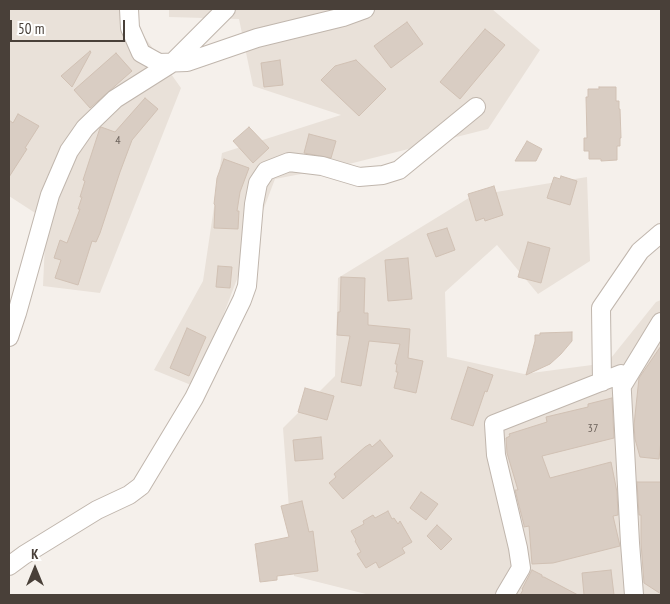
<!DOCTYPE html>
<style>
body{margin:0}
#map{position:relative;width:670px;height:604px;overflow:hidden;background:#f5f0eb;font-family:"PT Sans Narrow",sans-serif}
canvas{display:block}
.frame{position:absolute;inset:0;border:10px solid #494039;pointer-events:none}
.north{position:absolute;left:10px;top:544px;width:50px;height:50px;-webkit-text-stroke:4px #fff;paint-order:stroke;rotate:0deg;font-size:14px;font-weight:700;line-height:20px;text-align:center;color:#494039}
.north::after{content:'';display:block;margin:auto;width:18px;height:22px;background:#494039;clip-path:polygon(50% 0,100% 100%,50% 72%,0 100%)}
.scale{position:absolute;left:10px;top:20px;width:115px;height:22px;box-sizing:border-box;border:2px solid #494039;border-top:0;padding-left:6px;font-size:15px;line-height:18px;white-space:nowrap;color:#494039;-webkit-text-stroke:4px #fff;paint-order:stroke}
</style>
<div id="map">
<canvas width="670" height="604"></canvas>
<div class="frame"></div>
<div class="north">K</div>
<div class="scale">50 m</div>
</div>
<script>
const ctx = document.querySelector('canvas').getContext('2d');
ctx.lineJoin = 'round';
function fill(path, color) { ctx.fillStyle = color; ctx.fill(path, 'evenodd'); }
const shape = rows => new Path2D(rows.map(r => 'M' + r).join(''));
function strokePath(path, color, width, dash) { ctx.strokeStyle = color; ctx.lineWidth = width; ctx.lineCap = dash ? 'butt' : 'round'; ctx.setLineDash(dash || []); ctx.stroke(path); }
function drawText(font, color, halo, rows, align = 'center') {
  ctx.font = font + ' "PT Sans Narrow",sans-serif'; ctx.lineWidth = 4; ctx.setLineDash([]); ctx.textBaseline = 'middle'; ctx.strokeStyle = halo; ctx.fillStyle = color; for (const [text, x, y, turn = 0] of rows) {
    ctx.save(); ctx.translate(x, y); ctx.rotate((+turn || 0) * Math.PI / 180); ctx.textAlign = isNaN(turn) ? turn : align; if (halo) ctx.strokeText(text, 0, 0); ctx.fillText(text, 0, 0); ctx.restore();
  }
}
const residential = shape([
 [9,9,131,9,129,15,181,88,100,293,43,286,46,220,9,196],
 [169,9,492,9,540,50,488,129,337,167,275,179,196,387,154,370,203,281,222,153,341,115,253,86,239,19,169,17],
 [587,177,590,261,538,294,497,245,445,292,447,357,524,374,607,363,656,302,661,300,661,595,370,595,294,576,283,428,335,376,338,278,472,196]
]);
const building = shape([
 [407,22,423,44,391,68,374,46,407,22],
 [485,29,505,45,460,99,440,82,485,29],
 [90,51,91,52,72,87,61,76,90,51],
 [116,53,132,71,90,108,74,90,116,53],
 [280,60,283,85,264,87,261,63,280,60],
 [356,60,386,89,359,116,321,80,335,66,356,60],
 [599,87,616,87,616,101,619,101,619,109,620,109,621,138,620,138,620,146,617,146,617,160,601,161,601,159,589,159,589,151,584,151,584,138,587,138,586,97,588,97,588,89,599,89,599,87],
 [145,98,158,109,132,140,120,172,100,233,96,242,92,241,78,285,55,278,61,260,54,258,60,240,67,243,80,209,78,209,82,197,80,197,85,181,83,180,100,128,101,127,115,132,145,98],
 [18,114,39,126,25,148,27,149,9,177,9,120,13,123,18,114],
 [249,127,269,148,253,163,233,141,249,127],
 [309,134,336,141,331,158,304,153,309,134],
 [527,141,542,149,536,161,515,161,527,141],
 [224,159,249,168,240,192,237,211,239,211,238,229,214,228,215,205,214,204,217,178,224,159],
 [561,176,577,181,570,205,547,198,554,177,560,179,561,176],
 [494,186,503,215,485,221,484,218,476,221,468,194,494,186],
 [447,228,455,250,436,257,427,234,447,228],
 [528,242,550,248,541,283,518,277,528,242],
 [408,258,412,299,388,301,385,260,408,258],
 [218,266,232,267,230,288,216,287,218,266],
 [341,277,365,278,364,313,368,313,368,325,410,329,408,358,423,361,416,393,394,388,398,372,396,372,397,364,395,364,400,344,369,341,361,386,341,382,350,336,337,335,338,312,340,312,341,277],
 [187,328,206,337,189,376,170,368,187,328],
 [572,332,572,341,561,354,550,364,526,375,535,341,535,335,540,335,540,333,572,332],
 [661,346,661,440,659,459,640,457,635,439,634,425,639,378,661,346],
 [468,367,493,375,487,392,485,391,473,426,451,419,468,367],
 [305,388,334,396,327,420,298,412,305,388],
 [612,398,614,438,542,456,550,478,611,462,617,492,618,515,613,516,620,546,553,563,532,564,529,526,524,527,524,525,515,490,518,490,507,453,506,438,510,436,509,434,547,422,546,417,588,407,588,404,612,398],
 [321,437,323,459,295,461,293,440,321,437],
 [380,440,393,456,343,499,329,483,336,477,334,474,365,447,370,444,372,447,380,440],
 [637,482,661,482,661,594,644,583,641,543,641,515,639,515,637,482],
 [421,492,438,504,426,520,410,508,421,492],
 [302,501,309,532,313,531,318,571,277,576,277,580,260,582,255,544,289,537,281,506,302,501],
 [388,511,392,519,394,518,398,524,400,521,412,542,402,548,405,553,379,568,376,562,366,568,357,554,361,552,355,541,356,540,351,531,364,524,363,521,373,515,375,518,388,511],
 [437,525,452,539,441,550,427,536,437,525],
 [532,570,542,575,542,577,544,577,578,595,520,595,523,590,522,589,532,570],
 [611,570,614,595,584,595,582,573,611,570]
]);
const minor = shape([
 [129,9,130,28,141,53,159,63,187,62,257,38,343,17,365,9],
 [9,337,17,313,50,195,69,151,85,128,115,99,172,63,226,9],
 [602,382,601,308,640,251,661,233],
 [622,386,661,322],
 [9,566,24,555,97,510,129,495,141,486,194,398,242,300,247,286,254,204,258,183,266,171,289,162,322,166,359,177,383,175,399,170,476,107],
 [505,595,521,568,518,548,496,455,494,424,621,374,630,543,634,595]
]);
const numberNames = [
 ["4",118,141],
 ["37",593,429]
];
fill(residential, '#e9e1d9');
fill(building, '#d9cdc3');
strokePath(building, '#d1c1b4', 1);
strokePath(minor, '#c0b6ad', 20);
strokePath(minor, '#fff', 18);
drawText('12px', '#6d635c', null, numberNames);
</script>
